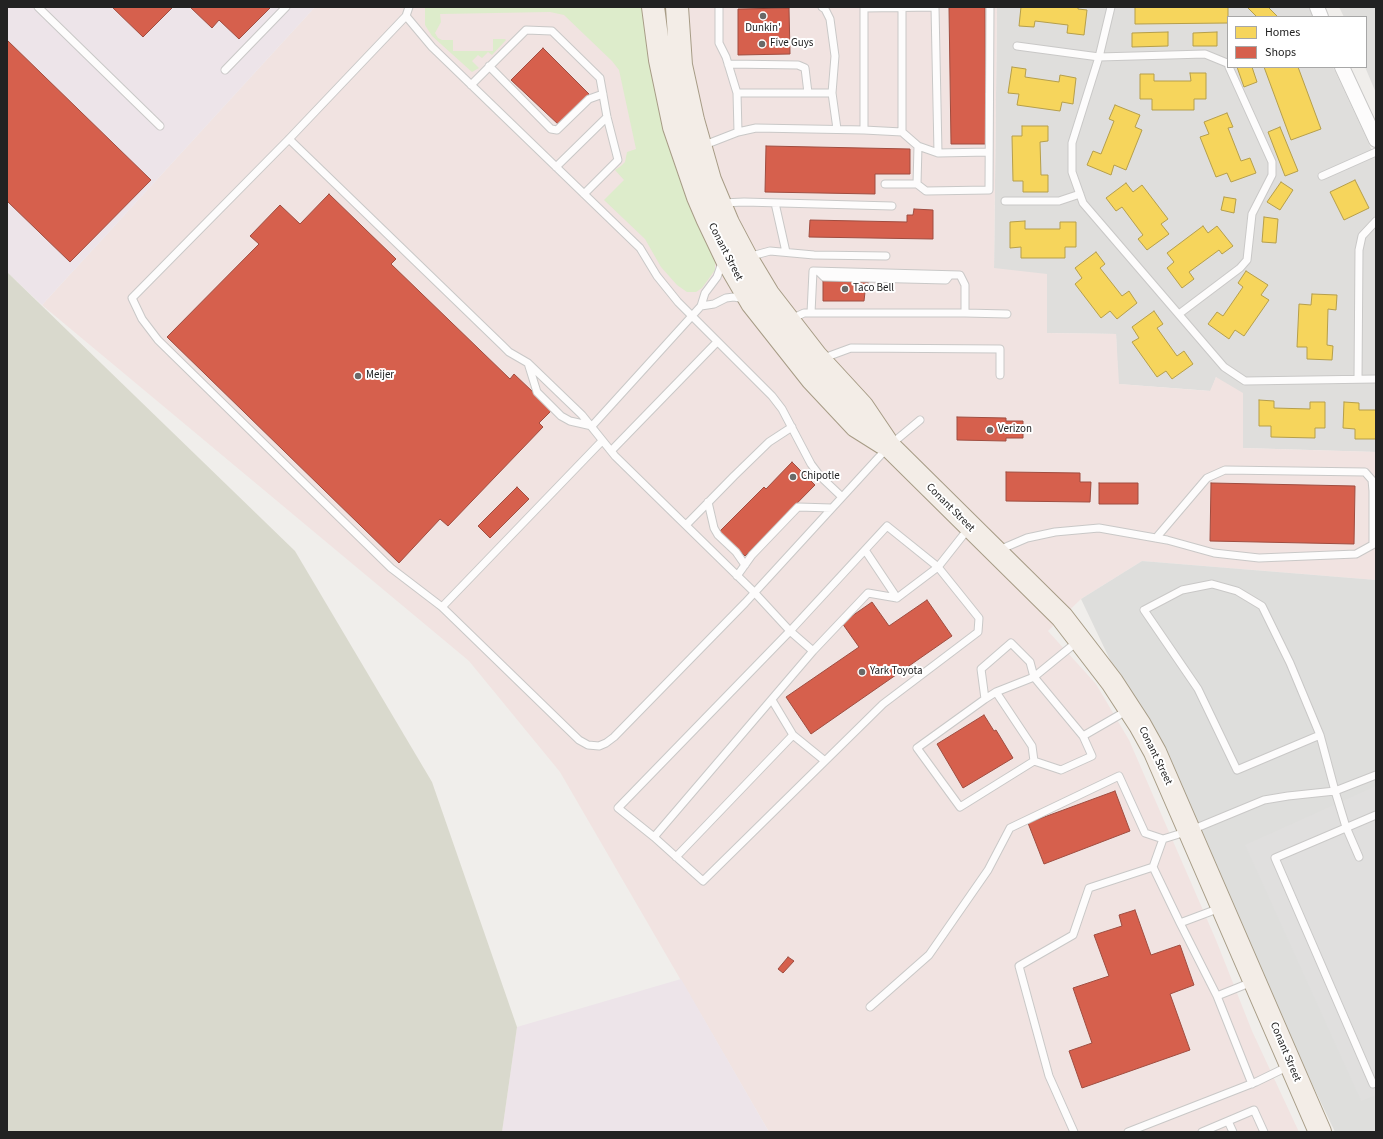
<!DOCTYPE html>
<style>
body{margin:0}
#map{position:relative;width:1383px;height:1139px;overflow:hidden;background:#f0eeeb;font-family:"Source Sans 3",sans-serif}
canvas{display:block}
.frame{position:absolute;inset:0;border:8px solid #222;pointer-events:none}
.legend{position:absolute;left:1227px;top:16px;width:140px;height:52px;box-sizing:border-box;background:#fff;border:1px solid #a7a7a7;margin:0;padding:5px 7px;list-style:none;font-size:12px;color:#222}
.legend li{display:flex;align-items:center;gap:8px;height:20px}
.legend b{width:20px;border:1px solid #a7a7a7}
</style>
<div id="map">
<canvas width="1383" height="1139"></canvas>
<div class="frame"></div>
<ul class="legend">
<li><b style="height:11px;background:#f6d55c"></b>Homes</li>
<li><b style="height:11px;background:#d6604d"></b>Shops</li>
</ul>
</div>
<script>
const ctx = document.querySelector('canvas').getContext('2d');
ctx.lineJoin = 'round';
function fill(path, color) { ctx.fillStyle = color; ctx.fill(path, 'evenodd'); }
const shape = rows => new Path2D(rows.map(r => 'M' + r).join(''));
function strokePath(path, color, width, dash) { ctx.strokeStyle = color; ctx.lineWidth = width; ctx.lineCap = dash ? 'butt' : 'round'; ctx.setLineDash(dash || []); ctx.stroke(path); }
function drawText(font, color, halo, rows, align = 'center') {
  ctx.font = font + ' "Source Sans 3",sans-serif'; ctx.lineWidth = 4; ctx.setLineDash([]); ctx.textBaseline = 'middle'; ctx.strokeStyle = halo; ctx.fillStyle = color; for (const [text, x, y, turn = 0] of rows) {
    ctx.save(); ctx.translate(x, y); ctx.rotate((+turn || 0) * Math.PI / 180); ctx.textAlign = isNaN(turn) ? turn : align; if (halo) ctx.strokeText(text, 0, 0); ctx.fillText(text, 0, 0); ctx.restore();
  }
}
const residential = shape([
 [997,7,1309,7,1313,17,1228,17,1228,67,1333,67,1376,159,1376,452,1243,448,1216,377,1211,391,1118,384,1116,334,1047,333,994,268],
 [1339,7,1376,7,1376,93,1365,67,1366,67,1366,17,1344,17]
]);
const commercial = shape([
 [315,7,997,7,994,268,1047,274,1047,333,1116,334,1119,384,1210,391,1216,377,1243,393,1243,448,1376,452,1376,580,1142,561,1081,599,1048,631,1096,684,1129,740,1216,940,1252,1031,1299,1132,769,1132,560,772,469,661,42,305]
]);
const industrial = shape([
 [7,7,315,7,42,305,7,272],
 [681,979,769,1132,502,1132,517,1027]
]);
const religious = shape([
 [1142,561,1376,580,1376,1132,1335,1132,1081,599]
]);
const construction = shape([
 [7,272,295,551,432,782,517,1027,502,1132,7,1132]
]);
const grass = shape([
 [425,7,644,7,715,260,715,270,702,288,696,292,687,292,677,285,661,267,645,239,604,200,624,180,615,170,621,166,625,162,627,152,636,149,619,70,612,61,564,15,550,12,440,14,441,22,435,33,438,38,442,40,453,40,453,51,493,51,493,39,505,39,506,40,492,55,488,52,482,58,478,55,472,61,479,68,472,72,432,36,425,25]
]);
const parking = shape([
 [1376,786,1376,1095,1361,1101,1245,845]
]);
const homes = shape([
 [1021,7,1078,7,1078,9,1087,10,1084,35,1067,33,1068,25,1035,21,1034,27,1019,26,1021,7],
 [1135,7,1228,7,1228,23,1135,24,1135,7],
 [1248,7,1268,7,1278,17,1257,17,1248,8,1248,7],
 [1168,32,1168,46,1132,47,1132,33,1168,32],
 [1217,32,1217,46,1193,46,1193,33,1217,32],
 [1012,67,1026,69,1025,77,1059,82,1060,75,1076,78,1073,104,1062,102,1060,111,1017,105,1019,94,1008,93,1012,67],
 [1237,67,1252,67,1257,82,1244,87,1237,67],
 [1264,67,1298,67,1321,129,1291,140,1264,67],
 [1190,73,1206,73,1206,99,1194,99,1194,110,1152,110,1152,99,1140,99,1140,74,1154,74,1154,81,1191,81,1190,73],
 [1115,105,1140,115,1135,127,1142,130,1126,170,1114,165,1111,175,1087,165,1093,151,1101,154,1114,121,1109,119,1115,105],
 [1227,113,1233,127,1228,128,1241,161,1250,158,1256,173,1231,182,1227,173,1216,177,1200,137,1209,134,1204,122,1227,113],
 [1022,126,1048,126,1048,141,1040,142,1041,175,1048,175,1048,192,1023,192,1023,181,1013,181,1012,136,1022,136,1022,126],
 [1280,127,1298,171,1285,176,1268,132,1280,127],
 [1355,180,1369,208,1344,220,1330,192,1355,180],
 [1281,182,1293,190,1280,210,1267,202,1281,182],
 [1126,183,1133,192,1142,185,1168,219,1161,224,1169,234,1147,250,1138,239,1143,235,1122,207,1116,211,1106,198,1126,183],
 [1224,197,1236,199,1234,213,1221,210,1224,197],
 [1264,217,1278,219,1276,243,1262,242,1264,217],
 [1025,221,1025,229,1060,229,1060,222,1076,222,1076,247,1065,247,1065,258,1021,258,1021,247,1010,248,1010,222,1025,221],
 [1203,226,1208,233,1217,226,1233,246,1222,254,1219,250,1189,272,1194,279,1182,288,1167,268,1174,262,1167,253,1203,226],
 [1096,252,1105,264,1100,268,1122,296,1129,291,1137,303,1117,319,1110,311,1101,318,1075,284,1082,278,1075,268,1096,252],
 [1246,271,1268,285,1261,295,1269,300,1244,336,1235,330,1229,339,1208,324,1217,312,1223,316,1243,287,1238,283,1246,271],
 [1312,294,1337,295,1336,310,1328,309,1327,345,1333,346,1332,360,1307,359,1307,347,1297,347,1299,304,1311,305,1312,294],
 [1154,311,1163,324,1157,328,1177,356,1184,351,1193,364,1172,379,1166,371,1157,377,1132,342,1139,338,1132,327,1154,311],
 [1259,400,1274,401,1274,408,1310,409,1310,402,1325,402,1325,428,1315,428,1315,438,1271,437,1271,426,1259,426,1259,400],
 [1344,402,1359,403,1359,410,1376,410,1376,439,1355,439,1355,429,1343,428,1344,402]
]);
const shops = shape([
 [112,7,173,7,143,37,112,7],
 [190,7,271,7,239,39,219,20,212,28,190,7],
 [949,7,985,7,986,144,951,144,949,7],
 [789,8,790,54,738,55,738,9,789,8],
 [7,40,151,180,70,262,7,201,7,40],
 [543,48,589,94,559,125,511,80,543,48],
 [766,146,910,149,910,174,875,174,875,194,765,192,766,146],
 [329,194,396,259,391,264,510,379,514,374,552,410,539,423,543,427,448,526,440,519,399,563,167,337,259,244,250,236,280,205,300,224,329,194],
 [914,209,933,210,933,239,809,237,810,220,907,222,907,215,913,215,914,209],
 [823,281,868,282,868,292,865,292,864,301,823,301,823,281],
 [957,417,1006,418,1006,421,1023,421,1023,438,1006,438,1006,441,957,440,957,417],
 [792,462,815,485,745,556,719,532,764,487,766,489,792,462],
 [1006,472,1080,473,1080,482,1091,482,1090,502,1006,501,1006,472],
 [1099,483,1138,483,1138,504,1099,504,1099,483],
 [1211,483,1355,486,1354,544,1210,541,1211,483],
 [517,487,529,499,490,538,478,526,517,487],
 [927,600,952,636,811,734,786,697,859,647,842,623,872,602,889,626,927,600],
 [984,715,994,731,996,730,1013,758,963,788,937,744,984,715],
 [1115,791,1130,831,1044,864,1028,823,1115,791],
 [1135,910,1151,955,1180,945,1194,985,1170,994,1190,1050,1082,1088,1069,1051,1092,1043,1073,988,1109,976,1094,935,1122,926,1119,915,1135,910],
 [788,957,794,961,783,973,778,969,788,957]
]);
const service = shape([
 [38,7,160,126],
 [409,7,406,16,289,139,132,298,142,319,158,340,391,568,442,607,579,740,588,745,599,746,606,743,614,737,745,603,889,446,920,420],
 [719,7,719,43,726,57,737,93],
 [822,7,825,9,830,19,835,56,832,93],
 [902,7,902,132],
 [1111,7,1099,57,1072,143,1072,172,1083,203,1224,367,1245,381,1376,379],
 [864,8,935,7,938,153],
 [406,16,432,47,640,248,657,276,678,302,772,396,782,409,811,464,820,476,842,497],
 [1017,46,1099,57,1205,54,1227,63,1228,64],
 [728,64,798,65,805,68,808,93],
 [489,66,551,129,557,130,589,99,603,94],
 [225,70,286,7],
 [471,85,526,30,552,31,600,78,607,117,618,160,584,194],
 [864,130,902,132,918,146,938,153,989,152],
 [738,132,737,93,832,93,837,129],
 [289,139,503,346,509,352,528,363,582,415,615,456,754,592,790,631,618,808,654,837,703,881,883,704,978,632,979,618,938,567,887,526,790,631,813,651],
 [702,146,738,132,756,128,864,130,864,7],
 [556,167,607,117],
 [1322,176,1376,152],
 [885,184,917,184,918,146],
 [917,184,926,191,989,190,990,7],
 [1005,201,1059,201,1080,194],
 [722,203,744,202,892,206],
 [775,203,786,252],
 [748,257,770,251,814,255,886,256],
 [819,272,824,277,946,280,950,275],
 [701,306,714,304,726,298,734,297,745,299],
 [965,313,1007,314],
 [1179,314,1240,268,1247,260,1252,214,1272,175,1272,162,1229,67],
 [791,319,804,313,965,313,965,285,960,275,813,271,811,313],
 [821,359,851,348,1000,349,1000,375],
 [528,363,537,392,561,416,570,421,592,426,701,306,705,293,717,277,722,263],
 [1358,379,1359,250,1362,236,1376,221],
 [611,451,717,342],
 [708,502,714,528,718,535,736,552,745,565],
 [686,525,734,476,769,442,792,427],
 [1156,538,1207,478,1225,470,1365,472,1372,480,1373,491,1373,544],
 [865,550,897,598],
 [999,550,1027,538,1055,532,1099,528,1167,540,1214,553,1259,558,1356,554,1376,543],
 [737,576,752,555,798,507,832,508],
 [442,607,602,441],
 [1078,641,1034,677,1083,736,1128,710],
 [996,692,1032,746,1034,761],
 [985,699,981,669,1011,643,1030,662,1034,677,996,692,985,699,917,748,960,807,1034,761,1061,770,1092,756,1083,736],
 [793,735,825,761],
 [1320,735,1237,770,1198,689,1144,610,1182,590,1212,584,1237,591,1262,606,1290,663,1320,735,1335,791,1346,827,1359,857],
 [1376,815,1275,858,1373,1084,1376,1083],
 [654,837,813,651,868,593,897,598,938,567,968,529],
 [676,857,793,735,772,700],
 [1153,867,1163,839,1189,831,1264,800,1288,796,1335,791,1376,775],
 [1180,923,1217,996],
 [870,1007,929,955,988,870,1010,828,1119,776,1145,833,1163,839],
 [1252,1084,1217,996,1252,982],
 [1228,1121,1233,1132],
 [1074,1132,1049,1076,1019,966,1073,935,1089,888,1153,867,1180,923,1220,908],
 [1128,1132,1256,1082,1289,1066],
 [1202,1132,1254,1110,1264,1132]
]);
const minor = shape([
 [1317,7,1321,17],
 [1342,67,1376,140]
]);
const primary = shape([
 [653,7,660,60,674,127,698,197,707,218,727,260,752,303,812,379,856,426,883,443],
 [677,7,681,65,693,120,710,180,728,223,747,259,768,294,816,356,862,406,889,446,1062,617,1112,682,1140,725,1155,752,1320,1132]
]);
const markers = [
 [763,16,4,"#6a6968"],
 [762,44,4,"#6a6968"],
 [845,289,4,"#6a6968"],
 [358,376,4,"#6a6968"],
 [990,430,4,"#6a6968"],
 [793,477,4,"#6a6968"],
 [862,672,4,"#6a6968"]
];
const poiNames = [
 ["Dunkin'",763,29,"center"],
 ["Five Guys",770,44],
 ["Taco Bell",853,289],
 ["Meijer",366,376],
 ["Verizon",998,430],
 ["Chipotle",801,477],
 ["Yark Toyota",870,672]
];
const streetNames = [
 ["Conant Street",725,252,63],
 ["Conant Street",950,508,45],
 ["Conant Street",1155,756,64],
 ["Conant Street",1285,1052,67]
];
fill(residential, '#dfdedc');
fill(commercial, '#f1e3e1');
fill(industrial, '#ede4e9');
fill(religious, '#dededc');
fill(construction, '#d9d9cd');
fill(grass, '#ddeccb');
fill(parking, '#e0dfde');
fill(homes, '#f6d55c');
strokePath(homes, '#b69f4b', 1);
fill(shops, '#d6604d');
strokePath(shops, '#a04d40', 1);
strokePath(service, '#c9c8c7', 9);
strokePath(minor, '#c9c8c7', 16);
strokePath(primary, '#a79c86', 24);
strokePath(service, '#fdfcfc', 7);
strokePath(minor, '#fdfcfc', 14);
strokePath(primary, '#f3ede7', 22);
for (const [x, y, r, color] of markers) { const dot = new Path2D(); dot.arc(x, y, r, 0, 2 * Math.PI); ctx.fillStyle = color; ctx.fill(dot); strokePath(dot, '#fff', 1.5); }
drawText('11px', '#222', '#fff', poiNames, 'left');
drawText('11px', '#222', '#fff', streetNames);
</script>
